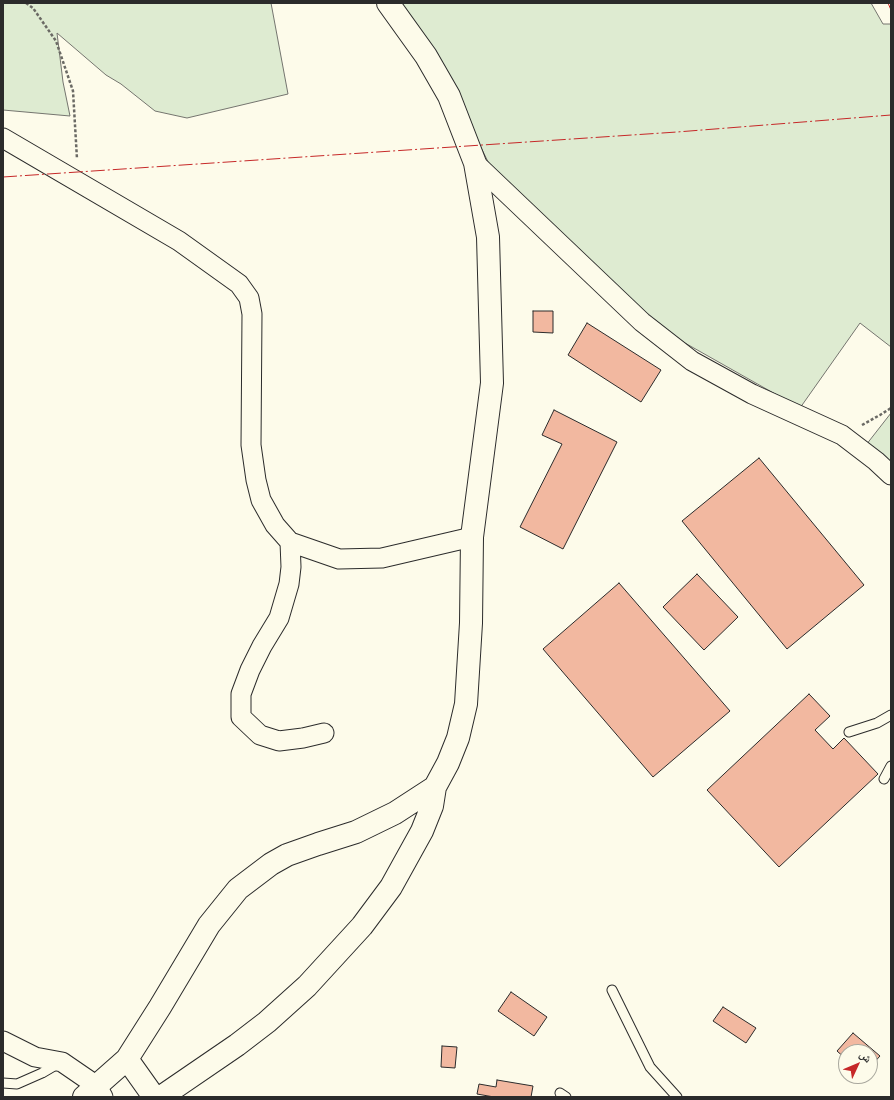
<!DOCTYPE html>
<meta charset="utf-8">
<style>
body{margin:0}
#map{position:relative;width:894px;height:1100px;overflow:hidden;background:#fdfbea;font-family:"Playfair Display","Noto Naskh Arabic",serif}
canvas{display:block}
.frame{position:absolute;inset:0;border:4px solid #2b2b2b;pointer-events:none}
.north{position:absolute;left:838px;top:1044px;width:40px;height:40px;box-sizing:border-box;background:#fdfbea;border:1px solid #a9a89e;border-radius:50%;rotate:46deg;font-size:11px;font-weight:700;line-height:16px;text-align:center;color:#2b2b2b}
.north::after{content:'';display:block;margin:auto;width:14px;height:18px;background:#c62828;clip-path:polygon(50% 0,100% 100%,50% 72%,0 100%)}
</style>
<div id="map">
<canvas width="894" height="1100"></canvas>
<div class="frame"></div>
<div class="north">ش</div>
</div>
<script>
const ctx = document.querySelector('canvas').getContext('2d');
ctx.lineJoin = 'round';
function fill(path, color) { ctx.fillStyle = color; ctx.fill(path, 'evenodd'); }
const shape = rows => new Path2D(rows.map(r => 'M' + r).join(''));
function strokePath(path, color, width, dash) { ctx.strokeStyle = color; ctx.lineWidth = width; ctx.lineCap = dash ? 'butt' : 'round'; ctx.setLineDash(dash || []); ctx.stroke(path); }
const green = shape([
 [3,3,271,3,288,94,187,118,155,111,121,84,106,75,57,33,63,82,70,116,3,110,3,3],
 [391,3,871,3,883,24,891,24,891,347,860,323,800,408,646,321,492,170,456,96,391,3],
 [891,413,891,466,866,445,891,413]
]);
const building = shape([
 [533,311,553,311,553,333,533,332,533,311],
 [587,323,661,370,641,402,568,355,587,323],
 [554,410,617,442,563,549,520,527,562,444,542,435,554,410],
 [759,458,864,585,787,649,682,521,759,458],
 [697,574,738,617,704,650,663,607,697,574],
 [619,583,730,711,653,777,543,649,619,583],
 [809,694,830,716,815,730,833,749,844,738,878,774,779,867,707,790,809,694],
 [511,992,547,1017,534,1036,498,1011,511,992],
 [723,1007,756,1028,746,1043,713,1021,723,1007],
 [853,1033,880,1056,870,1067,870,1052,846,1052,846,1059,837,1051,853,1033],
 [442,1046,457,1047,455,1068,441,1067,442,1046],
 [497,1080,533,1086,531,1097,494,1097,477,1094,479,1084,496,1087,497,1080]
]);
const path = shape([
 [26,3,33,8,56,41,73,91,77,159],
 [862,425,880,415,891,408]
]);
const service = shape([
 [849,732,877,723,891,715],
 [884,779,891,766],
 [612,990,650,1067,677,1097],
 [3,1083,17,1084,42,1073,59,1063],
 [560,1093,566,1097]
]);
const minor = shape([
 [3,138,179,241,239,284,249,298,252,314,251,445,256,480,261,500,275,525,290,542,339,559,382,558,472,537],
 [475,163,642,322,692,361,752,394,842,435,876,461,891,475],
 [290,542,291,567,289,584,279,618,262,646,250,670,241,694,241,717,260,735,279,741,303,738,324,733],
 [3,1041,35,1057,62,1062,97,1086,103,1097]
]);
const primary = shape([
 [127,1059,154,1097],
 [84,1097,127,1059,160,1007,209,925,238,889,271,864,287,855,318,844,356,832,395,813,435,787],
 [161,1097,237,1045,267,1022,307,986,362,926,391,887,422,831,432,806,435,787,448,763,458,738,466,704,471,623,472,537,492,383,488,237,475,163,449,96,426,56,388,3]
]);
const power = shape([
 [888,3,891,10],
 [3,177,677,132,891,115]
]);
fill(green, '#deebd1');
strokePath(green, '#74746e', 1);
fill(building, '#f2b8a0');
strokePath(building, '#2b2b2b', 1);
strokePath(service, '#2b2b2b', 11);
strokePath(minor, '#2b2b2b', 21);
strokePath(primary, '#2b2b2b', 24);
strokePath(path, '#6a6964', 2.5, [3, 2]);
strokePath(service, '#fdfbea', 9);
strokePath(minor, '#fdfbea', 19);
strokePath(primary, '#fdfbea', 22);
strokePath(power, '#c62828', 1, [14, 3, 2, 3]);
</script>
